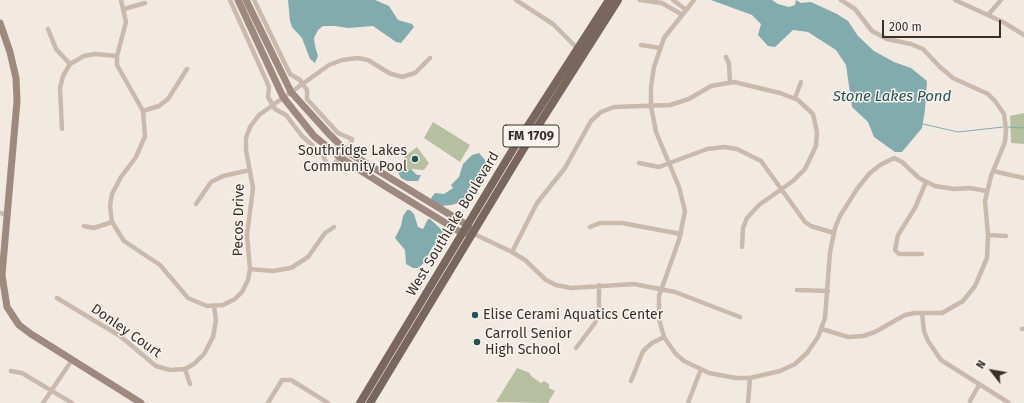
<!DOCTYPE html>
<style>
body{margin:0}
#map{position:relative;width:1024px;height:403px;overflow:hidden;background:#f2eae1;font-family:"Fira Sans",sans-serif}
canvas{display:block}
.north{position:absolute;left:972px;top:351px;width:40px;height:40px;-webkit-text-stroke:3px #f9f4ed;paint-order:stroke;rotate:301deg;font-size:11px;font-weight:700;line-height:16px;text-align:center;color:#382f2b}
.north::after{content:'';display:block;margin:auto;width:14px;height:18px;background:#382f2b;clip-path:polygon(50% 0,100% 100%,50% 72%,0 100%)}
.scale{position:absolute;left:882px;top:20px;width:119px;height:18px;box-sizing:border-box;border:2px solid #382f2b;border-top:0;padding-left:5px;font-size:12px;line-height:14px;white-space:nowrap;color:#382f2b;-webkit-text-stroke:3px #f9f4ed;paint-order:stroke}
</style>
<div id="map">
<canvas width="1024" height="403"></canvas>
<div class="north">N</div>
<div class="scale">200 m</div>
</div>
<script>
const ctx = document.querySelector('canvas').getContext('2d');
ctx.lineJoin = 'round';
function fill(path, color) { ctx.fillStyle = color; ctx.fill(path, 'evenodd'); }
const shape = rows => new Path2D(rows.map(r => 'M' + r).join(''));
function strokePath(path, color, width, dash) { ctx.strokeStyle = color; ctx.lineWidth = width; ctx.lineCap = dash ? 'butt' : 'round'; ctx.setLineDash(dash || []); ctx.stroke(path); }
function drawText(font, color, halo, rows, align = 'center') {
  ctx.font = font + ' "Fira Sans",sans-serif'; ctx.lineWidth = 3; ctx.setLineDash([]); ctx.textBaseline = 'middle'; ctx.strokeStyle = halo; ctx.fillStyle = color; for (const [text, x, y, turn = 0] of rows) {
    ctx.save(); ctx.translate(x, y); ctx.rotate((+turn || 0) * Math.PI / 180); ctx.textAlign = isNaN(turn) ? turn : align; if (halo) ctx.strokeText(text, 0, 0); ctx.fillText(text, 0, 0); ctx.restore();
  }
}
const green = shape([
 [1024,113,1024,144,1011,143,1010,116],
 [433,122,470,145,460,162,424,138],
 [417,147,429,163,424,170,411,169,407,172,402,164,406,161,404,157],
 [517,368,530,373,531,376,541,383,544,381,549,384,549,388,555,391,548,403,496,402]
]);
const water = shape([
 [288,0,375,0,389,6,398,20,412,24,414,27,401,43,396,42,373,26,348,28,335,26,323,26,318,30,314,38,315,46,318,56,315,63,310,59,302,38,292,27,290,21],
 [711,0,772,0,778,4,789,7,795,5,796,0,801,3,811,2,837,14,848,21,858,36,874,51,894,62,911,68,927,81,925,110,922,128,902,152,895,152,874,137,868,122,852,107,846,65,836,50,808,32,793,30,775,47,768,46,758,35,761,24,752,15],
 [479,153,486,161,486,168,483,177,478,182,472,196,463,202,451,205,441,206,433,201,431,198,435,193,444,194,453,188,451,185,459,177,463,164,472,155],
 [402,166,406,172,411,169,417,175,421,175,418,181,407,181,401,178,398,172],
 [407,210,410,210,414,214,418,227,423,229,428,219,430,219,443,231,444,235,443,239,433,246,424,263,418,268,413,268,406,264,405,250,395,238,401,226,403,216]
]);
const stream = shape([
 [923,124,958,132,1003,127],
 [1008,127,1024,128]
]);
const street = shape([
 [121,0,126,22,117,56,117,65,143,111,145,136,136,157,121,177,112,194,110,206,112,222,124,241,160,265,188,298,207,306,223,305,235,299,242,292,248,280,250,269,247,235,253,188,246,150,246,138,250,127,259,115,329,65,342,60,358,58,368,60,389,73,402,77,415,73,430,58],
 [230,0,267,82,269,87,268,97,275,109,286,115,302,136,322,154,327,164,333,165,350,146,352,139,338,133,307,99,307,90,300,80,290,74,254,0],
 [516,0,553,24,577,48],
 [640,0,662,3,681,14],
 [673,0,685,9],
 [694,0,664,38,654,67,651,87,651,106,656,132,679,187,685,211,679,240,659,296,659,319,664,337,675,353,684,361,709,373,736,378,750,378,780,371,795,364,807,353,818,337,825,318,830,252,835,228,840,216,857,189,869,174,880,165,894,158,902,162,919,178,935,186,954,189,970,188,987,191],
 [955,0,1003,22,1024,35],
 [124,9,145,3],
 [988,15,1001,0],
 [48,29,56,49,70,64],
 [641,45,660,48],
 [726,57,729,64,730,82],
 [795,98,801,82],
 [143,111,159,106,168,99,187,69],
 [62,129,60,88,63,76,70,64,84,56,95,54,117,56],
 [639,163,659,167,707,149,724,147,737,149,761,161,805,222,811,226,834,233],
 [993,171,1024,178],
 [196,204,211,182,223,176,250,170],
 [0,213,8,215],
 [84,226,94,228,112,222],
 [590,227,600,223,622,223,681,234],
 [472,233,512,252,525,260,546,280,556,285,571,288,634,284,675,292,740,317],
 [988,235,1006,236],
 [512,252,537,203,565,168,591,121,601,112,614,107,670,105,689,99,711,86,734,82,780,93,798,100,813,114,817,132,816,146,805,169,793,181,759,205,747,218,743,228,742,247],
 [922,254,899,254,895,250,898,235,915,208,926,182],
 [250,269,273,271,291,268,308,257,325,233,334,227],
 [797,290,828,291],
 [57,298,120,336,156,366,170,370,185,369,194,364,204,354,213,337,216,320,214,306],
 [922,313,924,331,928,341,941,360,1009,403],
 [822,329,848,337,863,336,875,332,905,315,915,313,942,313,963,301,975,286,987,258,988,235,985,201,991,176,1005,142,1006,130,1004,114,995,101,988,94,953,78,940,67,923,49,911,44,887,39,872,31,855,9,841,0],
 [1022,329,1024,329],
 [576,348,595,323,599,309,599,285],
 [185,369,190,384],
 [11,371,22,373,72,403],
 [631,381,643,351,652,343,664,337],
 [970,401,979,385],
 [43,403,72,360],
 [268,403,282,380,291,380,328,403],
 [688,403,701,369],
 [748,403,750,378]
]);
const secondary = shape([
 [238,0,283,97,314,136,341,158,385,186,462,233,472,233],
 [246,0,291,92,329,134,346,151,467,225,470,229],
 [0,23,10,52,16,78,17,101,2,275,7,307,19,325,31,334,141,403]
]);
const primary = shape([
 [360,403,515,146,609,0],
 [370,403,524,148,618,0]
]);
const markers = [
 [415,159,4,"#235457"],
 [475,315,4,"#235457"],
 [477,342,4,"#235457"]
];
const shields = [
 [531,136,56]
];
const shieldNames = [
 ["FM 1709",531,136]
];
const poiNames = [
 ["Southridge Lakes",407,151,"right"],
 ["Community Pool",407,167,"right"],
 ["Elise Cerami Aquatics Center",483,315],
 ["Carroll Senior",485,334],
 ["High School",485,350]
];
const streetNames = [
 ["Pecos Drive",239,220,-89],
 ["West Southlake Boulevard",453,224,-59],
 ["Donley Court",126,331,35]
];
const waterNames = [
 ["Stone Lakes Pond",892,97]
];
fill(green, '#b6c0a1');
fill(water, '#82abad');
strokePath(stream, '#82abad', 1);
strokePath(street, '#c9baad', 4.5);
strokePath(secondary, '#9d897e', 7);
strokePath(primary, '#79675e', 8);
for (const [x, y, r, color] of markers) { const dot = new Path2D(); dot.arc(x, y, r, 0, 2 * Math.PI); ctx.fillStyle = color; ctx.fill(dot); strokePath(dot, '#f9f4ed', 1.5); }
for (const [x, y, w] of shields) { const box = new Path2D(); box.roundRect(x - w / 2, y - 11, w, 22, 3); ctx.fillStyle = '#f9f4ed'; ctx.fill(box); strokePath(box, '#382f2b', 1); }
drawText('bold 13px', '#382f2b', null, shieldNames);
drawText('14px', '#382f2b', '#f9f4ed', poiNames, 'left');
drawText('14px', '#382f2b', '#f9f4ed', streetNames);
drawText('italic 15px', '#235457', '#f9f4ed', waterNames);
</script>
